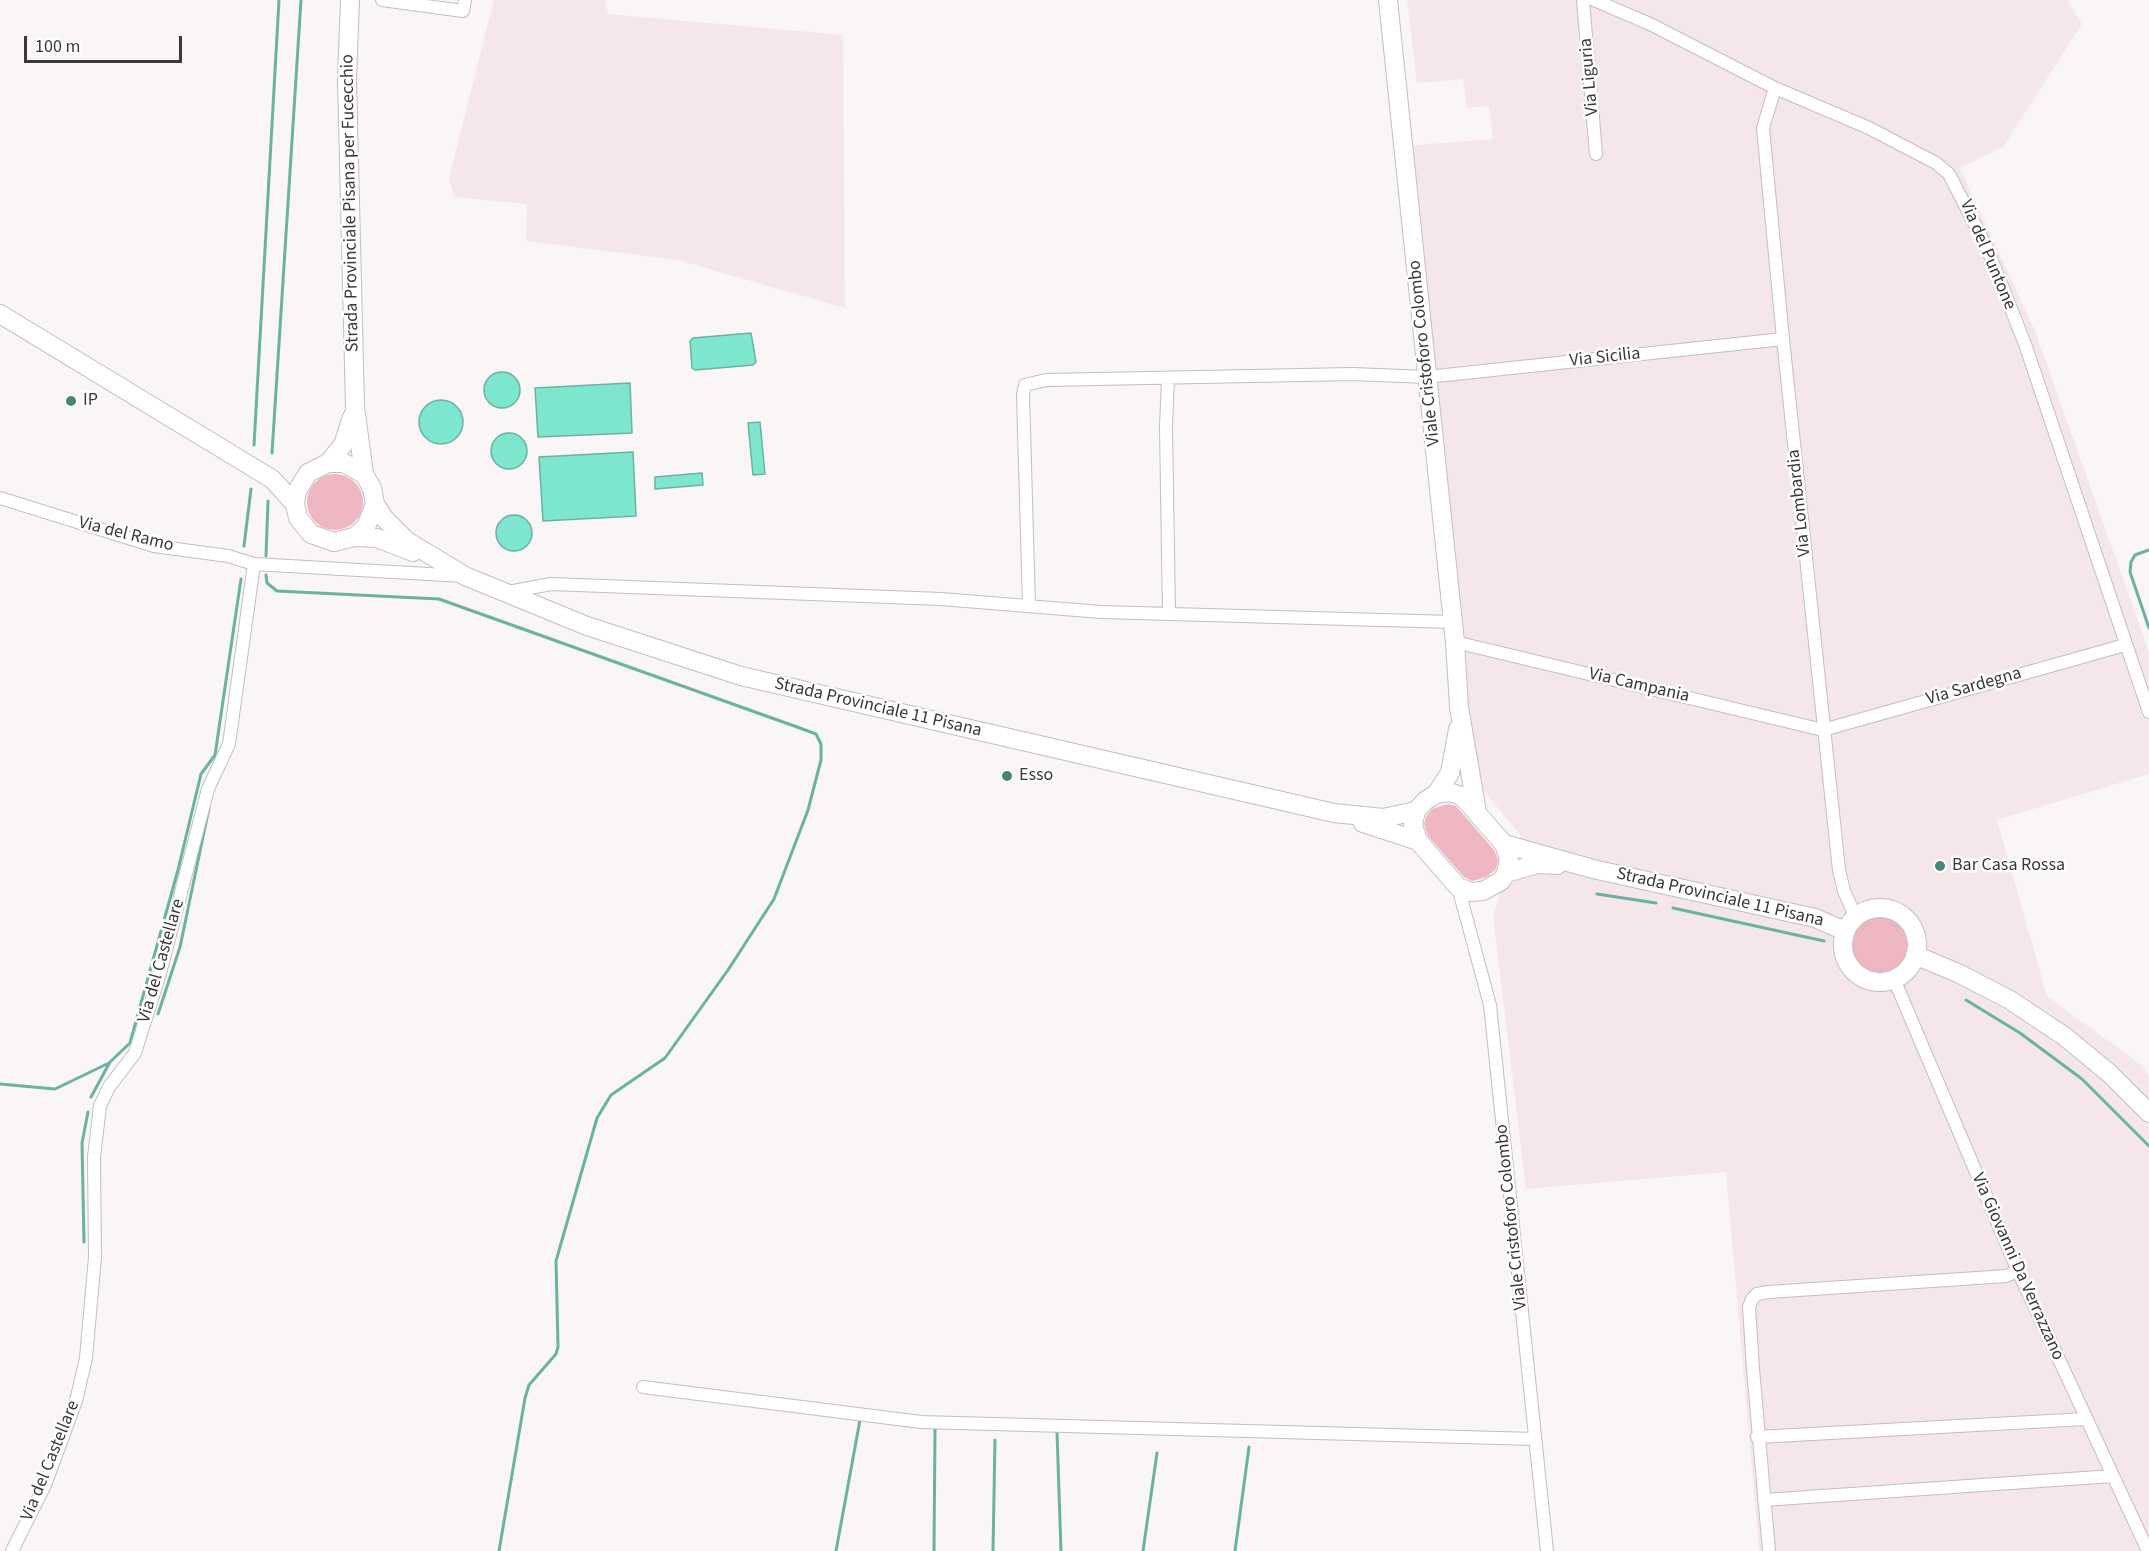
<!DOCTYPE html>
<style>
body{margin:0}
#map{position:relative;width:2149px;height:1551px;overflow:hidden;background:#faf5f6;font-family:"Source Sans 3",sans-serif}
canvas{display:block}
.scale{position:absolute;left:24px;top:36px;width:158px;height:27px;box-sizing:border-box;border:3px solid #3a3838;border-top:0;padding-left:8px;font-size:18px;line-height:21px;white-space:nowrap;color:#3a3838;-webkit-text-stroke:4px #fff;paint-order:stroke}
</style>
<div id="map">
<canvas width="2149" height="1551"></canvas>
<div class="scale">100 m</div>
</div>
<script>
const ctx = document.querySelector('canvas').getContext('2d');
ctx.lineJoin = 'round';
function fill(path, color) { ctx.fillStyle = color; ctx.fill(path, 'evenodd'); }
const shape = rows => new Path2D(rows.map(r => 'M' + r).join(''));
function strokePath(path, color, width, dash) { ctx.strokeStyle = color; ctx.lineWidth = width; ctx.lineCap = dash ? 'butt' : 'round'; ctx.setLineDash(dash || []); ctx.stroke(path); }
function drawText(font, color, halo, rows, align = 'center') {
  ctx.font = font + ' "Source Sans 3",sans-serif'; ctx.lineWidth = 5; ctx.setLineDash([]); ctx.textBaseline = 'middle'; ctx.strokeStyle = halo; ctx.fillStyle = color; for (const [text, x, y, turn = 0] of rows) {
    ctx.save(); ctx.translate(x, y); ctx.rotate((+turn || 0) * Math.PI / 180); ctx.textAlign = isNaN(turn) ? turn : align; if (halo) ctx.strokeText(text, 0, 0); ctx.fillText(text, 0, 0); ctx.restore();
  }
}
const built = shape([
 [494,0,605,0,608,14,843,35,845,308,678,260,526,241,527,204,454,197,449,179],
 [1407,0,2067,0,2082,24,2003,147,1960,168,2035,331,2149,652,2149,774,1997,820,2047,996,2141,1065,2149,1076,2149,1542,2138,1551,1759,1551,1726,1172,1526,1189,1493,916,1500,893,1520,875,1521,836,1473,777,1405,146,1493,139,1489,106,1467,108,1463,79,1417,83]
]);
const green = shape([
 '307 502a28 28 0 1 1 56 0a28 28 0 1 1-56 0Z',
 [1448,804,1456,806,1494,850,1498,860,1496,869,1487,877,1472,881,1464,877,1428,836,1424,824,1426,817,1432,809],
 '1851 945a28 28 0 1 1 56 0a28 28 0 1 1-56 0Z'
]);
const water = shape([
 [751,333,756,362,753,365,695,370,692,368,690,341,693,338,751,333],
 '484 390a18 18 0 1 1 36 0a18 18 0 1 1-36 0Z',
 [630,383,632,433,538,437,535,388,630,383],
 '419 422a22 22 0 1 1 44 0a22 22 0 1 1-44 0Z',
 [760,422,765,474,753,475,748,423,760,422],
 '491 451a18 18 0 1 1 36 0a18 18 0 1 1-36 0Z',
 [633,452,636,516,543,521,539,457,633,452],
 [702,473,703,485,655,489,655,477,702,473],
 '496 533a18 18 0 1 1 36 0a18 18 0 1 1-36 0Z'
]);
const stream = shape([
 [254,445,279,0],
 [272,453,301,0],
 [244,546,251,489],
 [2149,550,2135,555,2131,562,2130,572,2149,628],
 [266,556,268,501],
 [266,575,267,583,277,591,439,599,797,727,816,734,821,744,821,760,808,810,774,899,728,970,665,1058,611,1095,597,1118,556,1261,558,1347,556,1354,529,1385,525,1398,499,1551],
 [1597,894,1656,903],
 [1673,908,1824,941],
 [1966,1000,2020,1033,2082,1079,2149,1146],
 [158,1014,180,947,209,808],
 [0,1084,55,1089,109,1063],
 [91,1097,110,1062,130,1043,178,870,201,774,215,755,241,579],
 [84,1242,82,1143,88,1112],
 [1057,1432,1061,1551],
 [836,1551,860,1420],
 [934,1551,935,1428],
 [993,1551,995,1440],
 [1143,1551,1157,1453],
 [1235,1551,1249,1447]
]);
const street = shape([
 [382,0,463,11,465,0],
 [1583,0,1596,154],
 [1594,0,1650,24,1775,88,1869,128,1936,163,1949,174,1987,248,2025,344,2149,712],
 [1775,88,1763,128,1783,339,1839,870,1844,891,1855,916],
 [1168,378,1166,427,1169,614],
 [0,498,154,546,228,556,254,564,463,576],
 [508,592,551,584,941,599,1101,612,1453,622],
 [1029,606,1023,394,1025,385,1046,380,1353,374,1427,377,1783,339],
 [1455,642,1823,730,2125,645],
 [1458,887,1490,1005,1547,1551],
 [1894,979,2018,1271,2148,1551],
 [643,1387,921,1422,1535,1439],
 [1757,1437,2086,1419],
 [1764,1500,2113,1476],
 [12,1551,45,1485,76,1401,86,1358,95,1257,94,1157,100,1106,109,1087,135,1053,159,977,208,789,229,744,254,564],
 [1769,1551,1753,1369,1749,1307,1752,1299,1757,1294,1769,1292,2006,1276,2018,1271]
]);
const secondary = shape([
 [350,0,347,79,355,407,364,474,372,488,375,504,366,527,354,537,334,542,311,534,298,518,295,504,297,491,308,473,328,463,344,463,364,474],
 [1388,0,1455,642,1459,707,1477,812],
 [0,314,272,479,295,504],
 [328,463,343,445,352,417],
 [375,504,384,518,407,541,465,576,587,626,741,676,1334,813,1383,818,1416,811],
 [354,537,377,538,413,552],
 [1449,792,1462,796,1504,844,1509,860,1506,873,1501,881,1483,891,1471,892,1458,887,1418,841,1413,825,1416,811,1425,801,1436,794,1449,792],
 [1436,794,1450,773,1458,729],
 [1363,823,1418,841],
 [1504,844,1593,869,1815,918,1845,931],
 [1506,873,1537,864,1557,865],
 '1843 945a37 37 0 1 1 74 0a37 37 0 1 1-74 0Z',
 [1915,955,1960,974,2010,1000,2064,1036,2109,1073,2149,1113]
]);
const markers = [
 [71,401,6,"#448678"],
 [1007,776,6,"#448678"],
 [1940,866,6,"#448678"]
];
const streetNames = [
 ["Via Liguria",1590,77,-95],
 ["Strada Provinciale Pisana per Fucecchio",351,203,-91],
 ["Via del Puntone",1987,255,67],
 ["Viale Cristoforo Colombo",1425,353,-96],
 ["Via Sicilia",1605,358,-6],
 ["Via Lombardia",1800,503,-96],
 ["Via del Ramo",126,535,14],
 ["Via Campania",1639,686,13],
 ["Via Sardegna",1974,687,-16],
 ["Strada Provinciale 11 Pisana",878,708,13],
 ["Strada Provinciale 11 Pisana",1720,898,13],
 ["Via del Castellare",162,961,-74],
 ["Viale Cristoforo Colombo",1512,1217,-96],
 ["Via Giovanni Da Verrazzano",2017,1267,66],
 ["Via del Castellare",51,1461,-68]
];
const poiNames = [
 ["IP",83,401],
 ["Esso",1019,776],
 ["Bar Casa Rossa",1952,866]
];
fill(built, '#f5e7e9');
fill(green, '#eeb7c1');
fill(water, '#7ee6cf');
strokePath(water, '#6ab2a2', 1.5);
strokePath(stream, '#6ab2a2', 3);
strokePath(street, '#c3bebf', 14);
strokePath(secondary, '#c3bebf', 20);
strokePath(street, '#fff', 12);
strokePath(secondary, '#fff', 18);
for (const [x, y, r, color] of markers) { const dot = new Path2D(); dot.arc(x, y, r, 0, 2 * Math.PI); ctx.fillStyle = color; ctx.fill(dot); strokePath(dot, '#fff', 2); }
drawText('18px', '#3a3838', '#fff', streetNames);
drawText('18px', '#3a3838', '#fff', poiNames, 'left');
</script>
